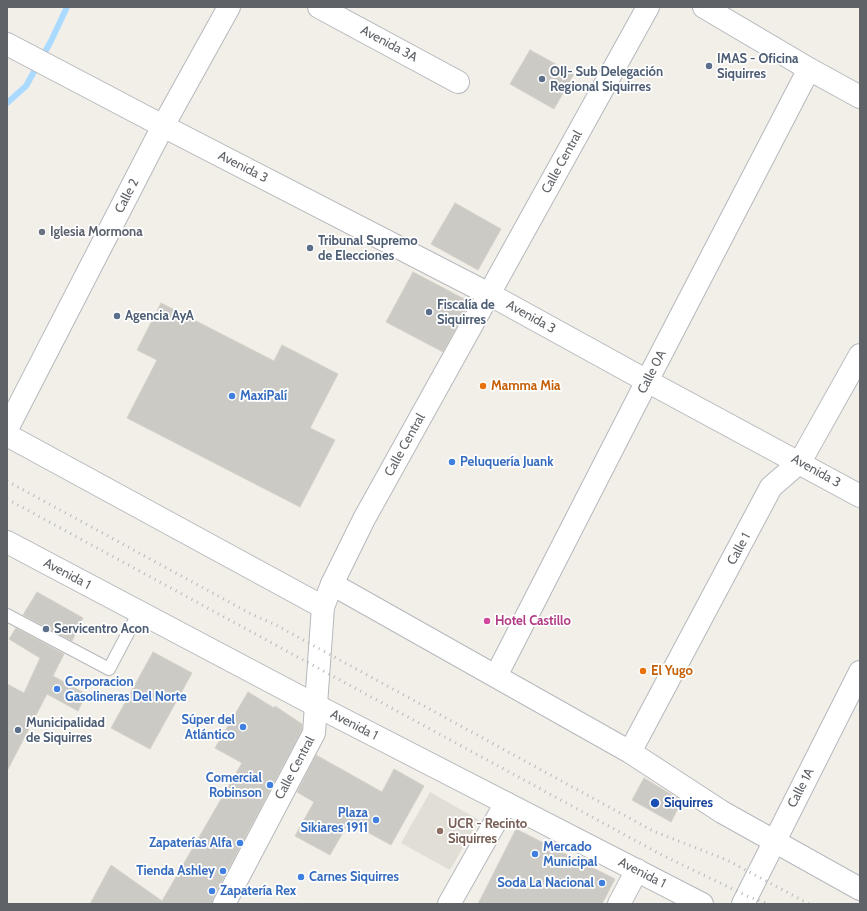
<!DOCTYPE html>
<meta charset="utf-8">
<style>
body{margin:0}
#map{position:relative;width:867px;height:911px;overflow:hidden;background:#f1efe8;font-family:Cabin,sans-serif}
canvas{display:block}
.frame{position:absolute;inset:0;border:8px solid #5f6368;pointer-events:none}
</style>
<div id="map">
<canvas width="867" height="911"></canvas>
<div class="frame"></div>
</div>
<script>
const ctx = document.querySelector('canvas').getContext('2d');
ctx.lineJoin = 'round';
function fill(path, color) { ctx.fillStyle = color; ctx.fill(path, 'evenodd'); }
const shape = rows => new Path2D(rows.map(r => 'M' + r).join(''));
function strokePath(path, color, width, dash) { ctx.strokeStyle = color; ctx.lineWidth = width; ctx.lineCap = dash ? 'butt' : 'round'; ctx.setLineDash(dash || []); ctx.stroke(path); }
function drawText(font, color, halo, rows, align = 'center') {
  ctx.font = font + ' Cabin,sans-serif'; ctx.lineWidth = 3.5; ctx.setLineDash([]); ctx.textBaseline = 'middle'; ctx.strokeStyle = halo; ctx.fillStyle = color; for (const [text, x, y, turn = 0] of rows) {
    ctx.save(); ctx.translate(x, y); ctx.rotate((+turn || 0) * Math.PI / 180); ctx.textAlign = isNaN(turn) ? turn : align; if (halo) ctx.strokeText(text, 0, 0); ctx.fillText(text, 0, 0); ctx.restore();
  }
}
const education = shape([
 [430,792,479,820,450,870,401,843]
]);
const stream = shape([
 [7,103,26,86,51,41,67,7]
]);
const building = shape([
 [530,50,574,74,554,109,510,84,530,50],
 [455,203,501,229,478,270,431,244,455,203],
 [413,272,470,302,443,352,386,322,413,272],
 [161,303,274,361,282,345,338,374,310,428,335,440,300,507,127,418,157,360,137,350,161,303],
 [37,592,83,618,72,641,23,615,37,592],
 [16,628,64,654,53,676,86,694,78,711,47,694,7,771,7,684,24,693,40,658,9,639,16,628],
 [153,652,192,673,150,749,111,728,153,652],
 [248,692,274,708,275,706,302,724,302,730,213,898,212,904,90,904,111,865,162,901,242,763,215,748,248,692],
 [316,755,382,792,394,769,424,786,391,845,349,822,330,855,295,836,314,802,297,792,316,755],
 [644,778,682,801,671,822,632,800,644,778],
 [516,829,615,879,602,904,478,904,516,829]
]);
const service = shape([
 [7,615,109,669,139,612]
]);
const minor = shape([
 [319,7,458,82],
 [648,7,489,294,647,381,860,496],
 [704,7,809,69,860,97],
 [163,126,229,7],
 [7,435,323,607],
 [7,542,317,706,702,904],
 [332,584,630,752,722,812,860,889],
 [496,676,647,381,809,69],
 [630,752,771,487,800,462,860,355],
 [449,904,506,803],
 [619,904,637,870],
 [743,904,860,672]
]);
const tertiary = shape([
 [7,44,163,126,489,294,364,519,332,584,323,607,314,733,224,904],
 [7,429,163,126]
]);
const rail = shape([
 [7,481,253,615,274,624,653,831,727,860,809,904],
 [7,499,662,855,747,896,769,904]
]);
const markers = [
 [709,66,4,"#5c6f8a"],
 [542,79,4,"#5c6f8a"],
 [42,232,4,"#6b7280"],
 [310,248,4,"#5c6f8a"],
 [429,312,4,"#5c6f8a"],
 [117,316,4,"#5c6f8a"],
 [483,386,4,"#e8710a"],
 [232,396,4,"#3f7fe0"],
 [452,462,4,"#3f7fe0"],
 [487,621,4,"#d1479c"],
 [46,629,4,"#5c6f8a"],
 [643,671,4,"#e8710a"],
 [57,689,4,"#3f7fe0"],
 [243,727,4,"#3f7fe0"],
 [18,730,4,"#5c6f8a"],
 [270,785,4,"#3f7fe0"],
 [655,803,5,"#1a4fb4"],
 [376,820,4,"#3f7fe0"],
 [440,831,4,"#8d6e63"],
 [240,843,4,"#3f7fe0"],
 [535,854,4,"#3f7fe0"],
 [223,871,4,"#3f7fe0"],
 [301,877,4,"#3f7fe0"],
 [602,883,4,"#3f7fe0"],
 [212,891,4,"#3f7fe0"]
];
const streetNames = [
 ["Avenida 3A",389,44,28],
 ["Calle Central",562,162,-61],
 ["Avenida 3",243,167,27],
 ["Calle 2",127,196,-63],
 ["Avenida 3",531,317,29],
 ["Calle 0A",652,372,-63],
 ["Calle Central",405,445,-61],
 ["Avenida 3",816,471,29],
 ["Calle 1",739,549,-62],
 ["Avenida 1",67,574,28],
 ["Avenida 1",354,725,27],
 ["Calle Central",295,768,-62],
 ["Calle 1A",801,788,-63],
 ["Avenida 1",642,873,27]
];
const serviceNames = [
 ["IMAS - Oficina",717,59],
 ["Siquirres",717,74],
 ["OIJ- Sub Delegación",550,72],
 ["Regional Siquirres",550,87],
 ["Tribunal Supremo",318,241],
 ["de Elecciones",318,256],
 ["Fiscalía de",437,305],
 ["Siquirres",437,320],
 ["Agencia AyA",125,316],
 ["Servicentro Acon",54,629],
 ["Municipalidad",26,723],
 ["de Siquirres",26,738]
];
const worshipNames = [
 ["Iglesia Mormona",50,232]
];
const foodNames = [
 ["Mamma Mia",491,386],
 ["El Yugo",651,671]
];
const shopNames = [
 ["MaxiPalí",240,396],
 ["Peluquería Juank",460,462],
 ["Corporacion",65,682],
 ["Gasolineras Del Norte",65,697],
 ["Súper del",235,720,"right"],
 ["Atlántico",235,735,"right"],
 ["Comercial",262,778,"right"],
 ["Robinson",262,793,"right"],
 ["Plaza",368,813,"right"],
 ["Sikiares 1911",368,828,"right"],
 ["Zapaterías Alfa",232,843,"right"],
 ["Mercado",543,847],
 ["Municipal",543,862],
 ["Tienda Ashley",215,871,"right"],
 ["Carnes Siquirres",309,877],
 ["Soda La Nacional",594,883,"right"],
 ["Zapatería Rex",220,891]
];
const hotelNames = [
 ["Hotel Castillo",495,621]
];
const transitNames = [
 ["Siquirres",664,803]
];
const educationNames = [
 ["UCR - Recinto",448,824],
 ["Siquirres",448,839]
];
fill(education, '#e1ded6');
strokePath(stream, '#aadaff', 6);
fill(building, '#cccac5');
strokePath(building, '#d6d1c6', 1);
strokePath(service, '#b5b8bc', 14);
strokePath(minor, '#b5b8bc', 24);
strokePath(tertiary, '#b5b8bc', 24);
strokePath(service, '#fff', 12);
strokePath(minor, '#fff', 22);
strokePath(tertiary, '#fff', 22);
strokePath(rail, '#b6b7b8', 3, [1, 5]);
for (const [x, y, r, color] of markers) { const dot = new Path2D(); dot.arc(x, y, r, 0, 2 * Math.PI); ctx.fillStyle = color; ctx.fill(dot); strokePath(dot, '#fff', 1.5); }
drawText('13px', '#5f6368', '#fff', streetNames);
drawText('bold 13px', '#4e5e75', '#fff', serviceNames, 'left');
drawText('bold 13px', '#5b616d', '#fff', worshipNames, 'left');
drawText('bold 13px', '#c56008', '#fff', foodNames, 'left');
drawText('bold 13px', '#366cbe', '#fff', shopNames, 'left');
drawText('bold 13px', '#b23c85', '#fff', hotelNames, 'left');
drawText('bold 13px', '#164399', '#fff', transitNames, 'left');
drawText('bold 13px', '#785e54', '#fff', educationNames, 'left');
</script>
